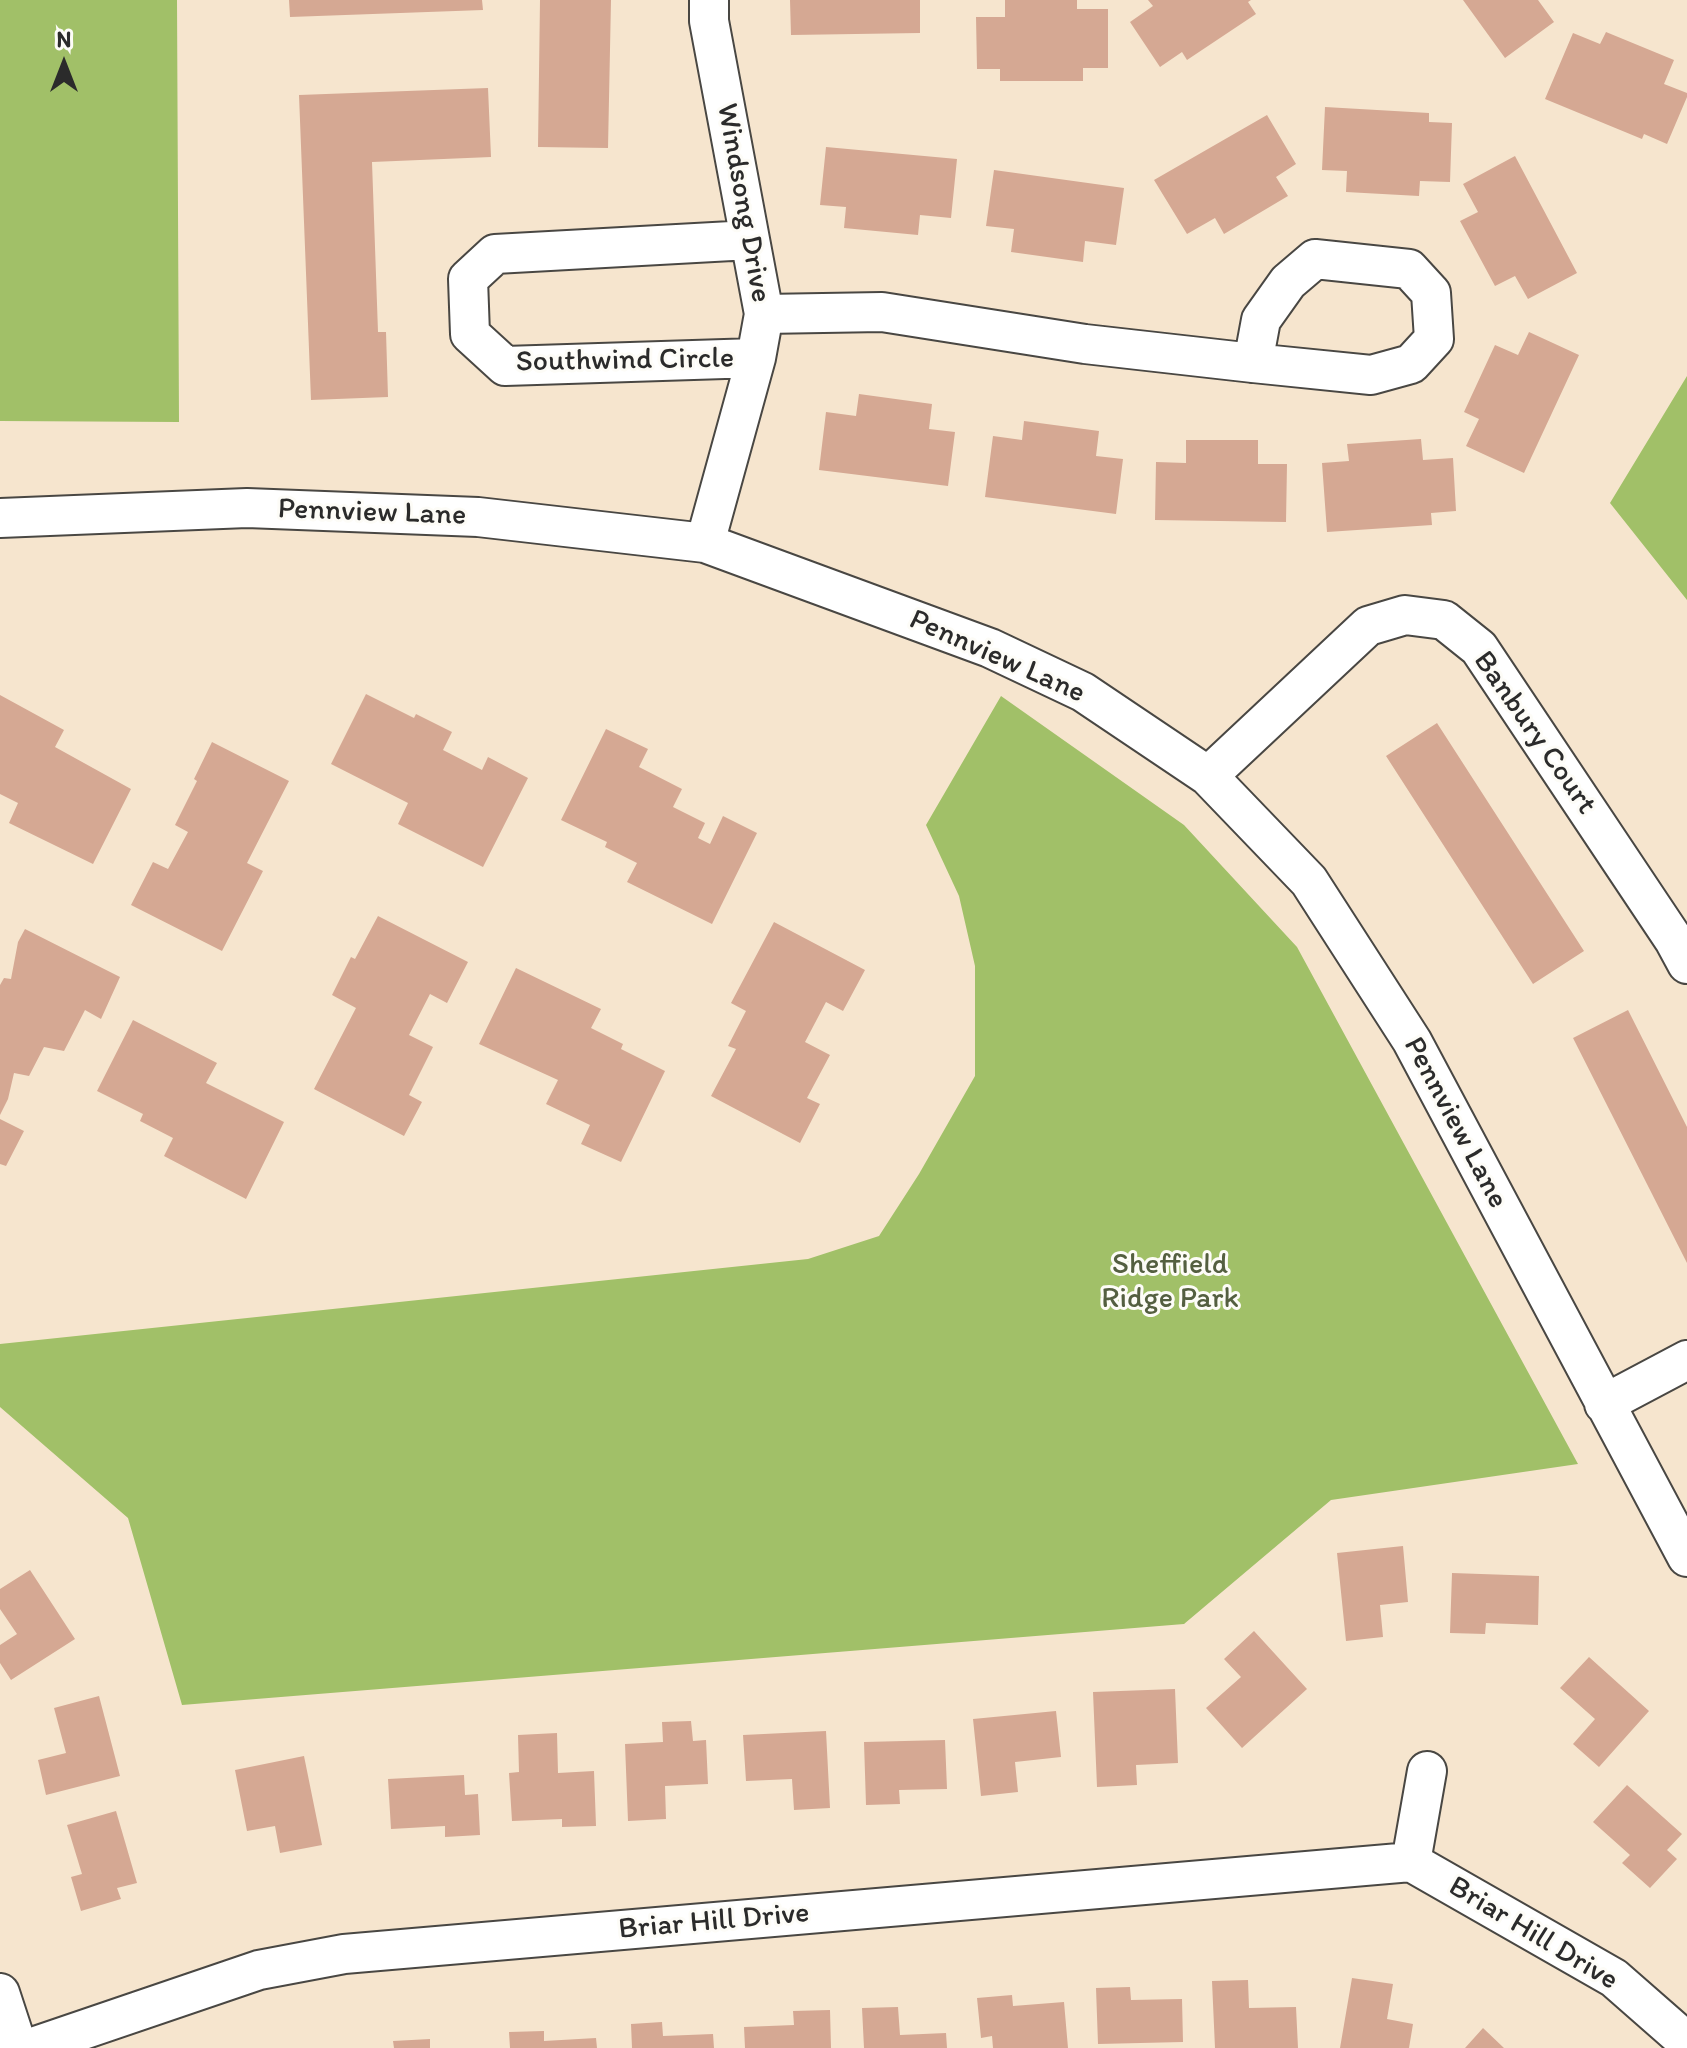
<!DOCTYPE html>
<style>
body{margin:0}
#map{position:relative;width:1687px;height:2048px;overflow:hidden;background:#f6e5ce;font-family:Itim,sans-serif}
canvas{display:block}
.north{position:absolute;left:24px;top:24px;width:80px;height:80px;-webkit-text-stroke:6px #fdfcf7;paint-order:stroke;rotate:0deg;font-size:22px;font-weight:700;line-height:32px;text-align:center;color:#2b2b2b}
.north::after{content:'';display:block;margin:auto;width:28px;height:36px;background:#2b2b2b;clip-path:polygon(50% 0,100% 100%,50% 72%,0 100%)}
</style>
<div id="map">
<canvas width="1687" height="2048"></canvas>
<div class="north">N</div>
</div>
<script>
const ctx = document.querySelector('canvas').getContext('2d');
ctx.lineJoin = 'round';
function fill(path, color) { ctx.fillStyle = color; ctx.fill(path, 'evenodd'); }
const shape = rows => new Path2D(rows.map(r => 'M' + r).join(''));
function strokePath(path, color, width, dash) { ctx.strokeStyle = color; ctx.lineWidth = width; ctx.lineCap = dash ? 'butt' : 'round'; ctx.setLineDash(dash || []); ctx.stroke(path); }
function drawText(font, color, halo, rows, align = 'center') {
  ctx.font = font + ' Itim,sans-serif'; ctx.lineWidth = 6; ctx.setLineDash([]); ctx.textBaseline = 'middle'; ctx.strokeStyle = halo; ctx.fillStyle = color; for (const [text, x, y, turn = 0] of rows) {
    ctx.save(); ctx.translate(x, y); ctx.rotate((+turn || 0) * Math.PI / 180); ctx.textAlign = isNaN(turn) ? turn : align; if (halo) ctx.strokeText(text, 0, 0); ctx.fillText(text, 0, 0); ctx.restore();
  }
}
const green = shape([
 [0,0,177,0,179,422,0,421],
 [1687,376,1687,600,1610,503],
 [1001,696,1184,825,1297,947,1578,1464,1331,1500,1184,1624,182,1705,128,1518,0,1407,0,1344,808,1259,879,1236,919,1174,975,1076,975,966,959,896,926,825]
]);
const building = shape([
 [289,0,482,0,483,10,290,17],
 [540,0,611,0,608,148,538,147],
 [790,0,920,0,920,33,791,35],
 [1005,0,1077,0,1077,9,1108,9,1108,68,1083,68,1083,81,1000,81,1000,69,977,69,976,17,1005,17],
 [1148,0,1251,0,1248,2,1256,14,1187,60,1182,52,1160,67,1130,22,1153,6],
 [1463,0,1538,0,1554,22,1505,58],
 [1606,32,1674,60,1664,84,1687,93,1687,97,1667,144,1644,134,1642,139,1545,99,1573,33,1600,44],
 [488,88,491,157,372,162,378,332,386,332,388,397,311,400,299,95],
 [1325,107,1429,113,1429,122,1452,123,1450,182,1420,181,1419,196,1346,192,1347,171,1322,170],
 [1267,115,1296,164,1276,177,1288,196,1224,234,1215,218,1187,234,1154,180],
 [826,147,957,159,951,218,920,215,918,235,844,228,846,207,820,205],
 [1515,156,1577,273,1528,299,1515,276,1495,286,1460,221,1478,212,1463,184],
 [994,170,1124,188,1116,245,1085,241,1083,262,1011,252,1014,229,986,226],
 [1529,332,1579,355,1524,473,1466,446,1479,419,1464,412,1495,345,1518,355],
 [859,394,932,404,929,429,955,432,948,486,819,470,826,412,856,416],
 [1024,421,1099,431,1096,456,1123,459,1116,514,985,497,993,436,1022,440],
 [1421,439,1423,460,1453,458,1456,511,1431,513,1432,525,1327,532,1322,463,1349,461,1347,444],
 [1186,440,1258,440,1258,464,1287,464,1286,522,1155,520,1156,462,1186,463],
 [366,694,414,718,416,714,452,732,443,750,482,770,488,757,528,778,483,867,398,824,408,803,331,764],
 [0,695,64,730,55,747,131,789,93,864,9,823,18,803,0,794],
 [1437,723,1584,951,1533,984,1386,756],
 [606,729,648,749,639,767,682,789,673,807,705,823,698,838,710,844,723,816,757,833,712,924,627,882,637,863,605,847,607,842,561,820],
 [212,742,289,781,247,863,263,871,222,951,131,905,153,862,168,869,188,832,175,825,197,781,194,779],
 [378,916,468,962,447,1003,430,994,409,1035,433,1047,409,1095,422,1102,404,1136,314,1089,356,1008,332,995,351,957,355,959],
 [774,922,865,970,843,1011,826,1002,805,1042,830,1055,807,1098,820,1104,800,1143,711,1096,736,1049,728,1046,746,1011,731,1003],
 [25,929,120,977,101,1019,85,1010,64,1051,44,1047,29,1076,14,1073,8,1099,0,1115,0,985,4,978,11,979,18,942],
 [516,968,601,1009,591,1028,623,1044,621,1049,665,1071,621,1162,581,1144,590,1125,546,1104,558,1080,479,1044],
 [1628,1010,1687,1127,1687,1263,1573,1038],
 [133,1020,217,1063,206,1083,284,1122,246,1199,164,1156,173,1138,140,1121,143,1114,97,1091],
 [0,1119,24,1131,6,1166,0,1164],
 [1403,1546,1408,1602,1380,1605,1383,1637,1346,1641,1337,1553],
 [30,1570,75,1639,11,1680,0,1663,0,1645,17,1634,0,1609,0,1589],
 [1452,1573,1539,1576,1538,1625,1486,1623,1485,1634,1450,1633],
 [1254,1631,1307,1689,1242,1748,1206,1708,1241,1677,1224,1659],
 [1589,1657,1649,1711,1599,1767,1573,1744,1595,1719,1560,1688],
 [1175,1689,1178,1763,1136,1765,1137,1785,1097,1787,1093,1692],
 [99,1696,120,1776,46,1795,38,1760,66,1753,54,1708],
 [1056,1711,1061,1757,1015,1762,1018,1792,981,1796,973,1719],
 [691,1721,693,1741,706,1740,708,1784,665,1786,666,1819,628,1821,625,1744,663,1742,662,1722],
 [826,1731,830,1808,794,1810,792,1779,746,1781,743,1735],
 [557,1733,558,1773,594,1771,596,1826,562,1827,562,1819,512,1821,509,1773,519,1772,518,1735],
 [945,1740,947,1789,899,1790,900,1804,866,1805,864,1742],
 [304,1756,322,1845,280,1853,275,1826,247,1831,235,1770],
 [464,1775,465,1795,478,1794,480,1835,445,1837,445,1826,391,1829,388,1779],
 [1627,1785,1682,1834,1667,1850,1677,1859,1650,1888,1622,1863,1630,1855,1593,1822],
 [116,1811,137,1883,117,1888,121,1899,81,1911,71,1877,82,1874,67,1825],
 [1352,1978,1393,1984,1387,2019,1413,2024,1409,2048,1340,2048],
 [1248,1980,1249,2008,1296,2007,1298,2048,1215,2048,1212,1981],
 [1130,1987,1131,2000,1182,1999,1183,2042,1098,2044,1096,1988],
 [1012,1995,1013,2006,1064,2002,1068,2048,993,2048,992,2036,981,2038,977,1998],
 [898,2007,900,2035,946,2033,947,2048,864,2048,862,2008],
 [830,2010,831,2048,745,2048,744,2027,794,2025,793,2011],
 [662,2022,663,2036,713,2034,714,2048,632,2048,631,2024],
 [1483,2028,1504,2048,1465,2048],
 [544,2031,544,2041,596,2038,597,2048,510,2048,509,2032],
 [430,2039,430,2048,394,2048,393,2041]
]);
const minor = shape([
 [750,240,495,254,468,279,470,334,505,366,756,358],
 [764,314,882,312,1085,344,1253,363,1371,375,1411,364,1434,339,1431,293,1409,269,1315,259,1288,282,1261,320,1253,363],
 [0,518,247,508,478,517,705,543,990,648,1083,692,1208,776,1309,881,1412,1041,1687,1557],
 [705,543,756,358,764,314,709,21,709,0],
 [1208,776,1368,626,1405,615,1444,620,1479,648,1674,940,1687,964],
 [1604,1404,1687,1360],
 [1411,1862,1427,1771],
 [0,1993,18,2048],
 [30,2048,259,1970,344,1954,1411,1862,1614,1978,1687,2042]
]);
const streetNames = [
 ["Windsong Drive",743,203,80],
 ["Southwind Circle",625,361,-1],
 ["Pennview Lane",372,513,2],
 ["Pennview Lane",997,657,24],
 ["Banbury Court",1534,733,55],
 ["Pennview Lane",1455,1123,62],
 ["Briar Hill Drive",714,1922,-5],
 ["Briar Hill Drive",1533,1934,31]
];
const parkNames = [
 ["Sheffield",1170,1265],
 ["Ridge Park",1170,1299]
];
fill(green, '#a1c068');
fill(building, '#d5a893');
strokePath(minor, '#494743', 42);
strokePath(minor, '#fff', 38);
drawText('30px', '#2b2b2b', '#fdfcf7', streetNames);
drawText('30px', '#545f40', '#fdfcf7', parkNames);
</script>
